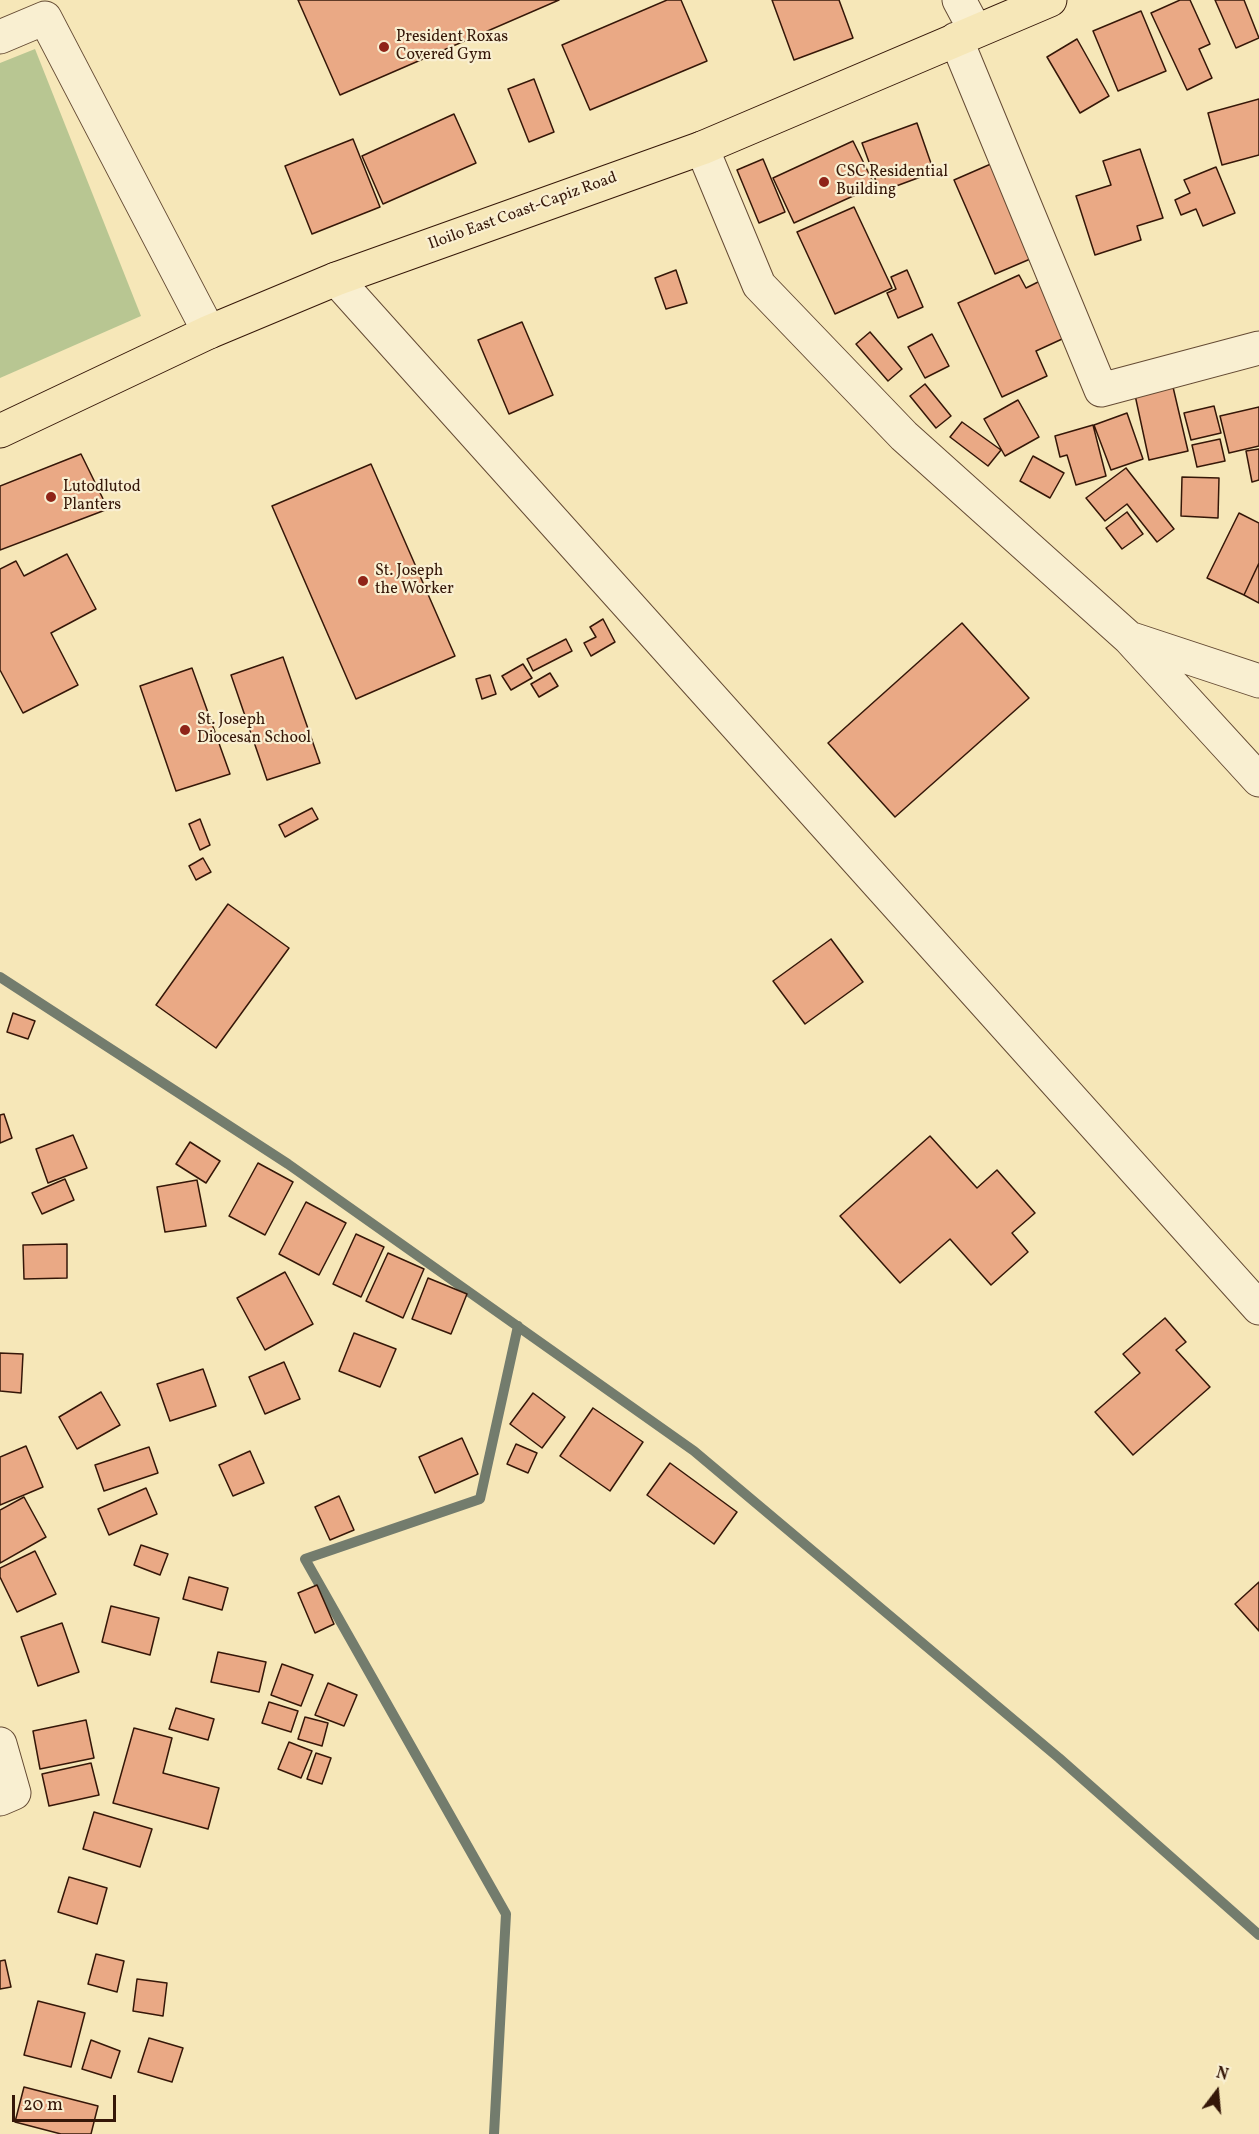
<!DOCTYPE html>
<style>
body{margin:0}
#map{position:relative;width:1259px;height:2134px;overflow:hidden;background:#f6e7b8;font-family:Vollkorn,serif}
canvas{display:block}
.north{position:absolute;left:1187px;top:2062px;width:60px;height:60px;-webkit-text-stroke:4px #f9efd1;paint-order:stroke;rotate:16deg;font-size:16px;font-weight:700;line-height:24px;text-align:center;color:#351708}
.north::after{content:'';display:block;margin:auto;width:21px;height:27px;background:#351708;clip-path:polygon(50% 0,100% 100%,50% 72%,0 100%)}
.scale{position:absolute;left:12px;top:2095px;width:104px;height:27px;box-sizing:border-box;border:3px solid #351708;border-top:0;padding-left:8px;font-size:18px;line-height:21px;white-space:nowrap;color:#351708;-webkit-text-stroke:4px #f9efd1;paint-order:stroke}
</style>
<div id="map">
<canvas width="1259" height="2134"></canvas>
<div class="north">N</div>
<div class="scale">20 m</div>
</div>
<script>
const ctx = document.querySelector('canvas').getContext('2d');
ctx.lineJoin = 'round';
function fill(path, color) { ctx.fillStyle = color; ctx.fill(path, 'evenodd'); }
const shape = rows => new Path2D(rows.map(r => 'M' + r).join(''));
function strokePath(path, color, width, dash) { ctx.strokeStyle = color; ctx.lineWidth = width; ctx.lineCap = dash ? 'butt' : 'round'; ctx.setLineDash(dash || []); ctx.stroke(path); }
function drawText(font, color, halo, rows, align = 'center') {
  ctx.font = font + ' Vollkorn,serif'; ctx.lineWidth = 4.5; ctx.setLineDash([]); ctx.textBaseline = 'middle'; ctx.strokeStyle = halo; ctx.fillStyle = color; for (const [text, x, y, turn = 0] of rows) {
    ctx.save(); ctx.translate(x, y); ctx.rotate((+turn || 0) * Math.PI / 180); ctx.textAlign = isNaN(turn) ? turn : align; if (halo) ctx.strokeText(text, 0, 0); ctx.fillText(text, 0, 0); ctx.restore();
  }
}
const green = shape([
 [35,49,141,316,0,378,0,63]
]);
const stream = shape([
 [0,977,288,1164,694,1451,1059,1758,1259,1935],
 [494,2134,506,1914,305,1559,480,1499,518,1326]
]);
const building = shape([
 [298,0,559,0,340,95,298,0],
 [667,0,681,0,707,61,590,110,562,45,667,0],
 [772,0,839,0,853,38,794,60,772,0],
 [1180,0,1190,0,1210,44,1199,49,1212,78,1187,90,1151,13,1180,0],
 [1215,0,1244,0,1259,38,1236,48,1215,0],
 [1141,11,1166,71,1118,91,1093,31,1141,11],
 [1077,39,1109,96,1080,113,1047,57,1077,39],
 [534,79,554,132,529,142,508,89,534,79],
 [1259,99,1259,155,1222,165,1208,113,1259,99],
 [454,114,476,163,383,204,362,156,454,114],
 [917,123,934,172,880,192,862,143,917,123],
 [353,139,380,207,312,234,285,166,353,139],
 [853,141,875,186,794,223,773,178,853,141],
 [1140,149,1163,218,1137,226,1141,240,1095,255,1076,196,1111,185,1103,161,1140,149],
 [763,159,785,212,759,223,737,170,763,159],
 [1000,160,1042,254,995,274,954,180,1000,160],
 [1216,167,1235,213,1203,226,1196,209,1181,215,1175,200,1190,193,1184,180,1216,167],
 [854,207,892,288,835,314,797,232,854,207],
 [676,270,687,303,666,309,655,278,676,270],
 [907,270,923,307,898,318,887,293,896,289,891,277,907,270],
 [1019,275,1026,288,1046,278,1073,334,1036,351,1047,376,1002,397,958,303,1019,275],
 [522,322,553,395,509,414,478,340,522,322],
 [870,332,902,369,888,381,856,344,870,332],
 [932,334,949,366,925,378,908,347,932,334],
 [925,384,951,416,936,428,910,396,925,384],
 [1173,387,1188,451,1149,460,1135,395,1173,387],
 [1018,400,1039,437,1005,456,984,419,1018,400],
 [1214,406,1221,433,1191,440,1184,413,1214,406],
 [1259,407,1259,446,1229,453,1220,416,1259,407],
 [1127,413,1143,459,1111,470,1094,425,1127,413],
 [962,422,1001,450,988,466,950,437,962,422],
 [1093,425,1106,476,1076,485,1067,455,1060,457,1055,436,1093,425],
 [1220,439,1225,461,1197,467,1192,445,1220,439],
 [1259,449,1259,480,1252,482,1246,451,1259,449],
 [81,454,108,509,0,550,0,486,81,454],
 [1033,456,1064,473,1050,498,1020,481,1033,456],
 [371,464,455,656,356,699,272,506,371,464],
 [1126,468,1174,529,1157,542,1127,504,1105,521,1086,498,1126,468],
 [1182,477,1219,478,1218,518,1181,516,1182,477],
 [1127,512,1143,534,1122,549,1106,528,1127,512],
 [1239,513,1259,523,1259,563,1244,595,1207,578,1239,513],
 [67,554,96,609,51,633,78,685,23,713,0,670,0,569,16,561,24,576,67,554],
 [1259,563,1259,603,1244,595,1259,563],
 [603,619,615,642,591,656,584,643,596,637,590,627,603,619],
 [962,623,1029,698,895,817,828,743,962,623],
 [566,639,572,651,533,671,527,659,566,639],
 [283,657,320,763,267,780,231,675,283,657],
 [523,664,532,678,511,690,502,676,523,664],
 [192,668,230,774,176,791,140,686,192,668],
 [550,673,558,686,539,697,531,684,550,673],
 [490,675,496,694,482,699,476,679,490,675],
 [312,808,318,819,285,837,279,825,312,808],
 [200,819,210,845,200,850,189,824,200,819],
 [203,858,211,872,196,880,189,866,203,858],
 [228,904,289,948,216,1048,156,1005,228,904],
 [831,939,863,982,805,1024,773,981,831,939],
 [13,1013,35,1021,28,1039,7,1032,13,1013],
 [4,1114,12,1138,0,1143,0,1115,4,1114],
 [73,1135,87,1168,48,1183,36,1149,73,1135],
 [930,1136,977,1188,997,1170,1035,1213,1012,1233,1028,1252,991,1285,950,1239,900,1283,840,1216,930,1136],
 [190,1142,220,1161,206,1183,176,1164,190,1142],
 [258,1163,293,1182,265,1235,229,1216,258,1163],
 [65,1179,74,1200,42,1214,32,1193,65,1179],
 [197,1180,206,1226,165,1232,157,1187,197,1180],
 [306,1202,346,1223,319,1275,279,1254,306,1202],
 [356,1234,384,1247,361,1297,333,1284,356,1234],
 [67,1244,67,1278,24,1279,23,1245,67,1244],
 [388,1253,424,1269,403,1318,366,1301,388,1253],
 [285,1272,313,1324,265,1350,237,1298,285,1272],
 [428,1278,467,1294,451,1334,412,1319,428,1278],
 [1165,1318,1186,1342,1176,1350,1210,1387,1133,1455,1095,1412,1140,1373,1123,1354,1165,1318],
 [354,1333,396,1349,380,1387,339,1371,354,1333],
 [0,1353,23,1354,21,1393,0,1391,0,1353],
 [284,1362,300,1399,265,1414,249,1377,284,1362],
 [203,1369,216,1406,170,1421,157,1384,203,1369],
 [101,1392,120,1425,77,1449,59,1417,101,1392],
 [533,1393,565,1417,542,1448,510,1424,533,1393],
 [593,1408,643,1442,610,1491,560,1456,593,1408],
 [462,1438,478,1474,435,1493,419,1457,462,1438],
 [516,1444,537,1453,528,1473,507,1464,516,1444],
 [26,1446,43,1487,0,1505,0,1457,26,1446],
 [149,1447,158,1473,104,1491,95,1465,149,1447],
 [250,1451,264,1483,233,1496,219,1465,250,1451],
 [670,1463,737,1512,714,1544,647,1495,670,1463],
 [146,1488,157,1514,109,1535,98,1509,146,1488],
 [339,1496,354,1530,330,1540,315,1507,339,1496],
 [24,1497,46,1537,0,1563,0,1510,24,1497],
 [141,1545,168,1554,160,1575,134,1565,141,1545],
 [35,1551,56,1594,17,1612,0,1577,0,1568,35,1551],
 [189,1577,228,1588,222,1610,183,1599,189,1577],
 [1259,1582,1259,1631,1235,1604,1259,1582],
 [317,1585,334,1624,315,1633,298,1593,317,1585],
 [111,1606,159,1618,150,1655,102,1642,111,1606],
 [62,1623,79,1672,38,1686,21,1637,62,1623],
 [218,1652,266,1662,259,1692,211,1682,218,1652],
 [282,1664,313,1675,301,1706,271,1695,282,1664],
 [328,1683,357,1695,344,1726,315,1715,328,1683],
 [269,1702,298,1711,291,1732,262,1723,269,1702],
 [176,1708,214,1719,208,1740,169,1729,176,1708],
 [305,1717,328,1723,322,1746,298,1739,305,1717],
 [86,1720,94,1758,40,1769,33,1731,86,1720],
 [134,1728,172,1738,163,1773,219,1788,208,1829,113,1803,134,1728],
 [289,1742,312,1751,301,1778,278,1769,289,1742],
 [316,1753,331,1758,322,1784,307,1779,316,1753],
 [91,1763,99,1795,49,1806,42,1774,91,1763],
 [94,1812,152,1829,140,1867,83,1849,94,1812],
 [69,1877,107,1888,97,1924,58,1912,69,1877],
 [96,1954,124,1961,117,1992,88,1984,96,1954],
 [5,1960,11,1987,0,1989,0,1961,5,1960],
 [137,1979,167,1983,163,2016,133,2011,137,1979],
 [38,2001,85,2013,71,2067,24,2055,38,2001],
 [149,2038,183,2048,172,2082,138,2072,149,2038],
 [91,2040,120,2051,111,2078,82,2069,91,2040],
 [24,2087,98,2106,91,2134,61,2134,15,2122,24,2087]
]);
const minor = shape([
 [959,0,975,30],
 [0,37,45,18,209,332],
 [956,39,1101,390,1259,348],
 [702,148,759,285,904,436,1129,638,1259,681],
 [336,279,1259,1308],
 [1130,639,1259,780],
 [0,1744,14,1793,0,1799]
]);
const major = shape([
 [0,431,209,332,336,279,702,148,1050,0]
]);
const markers = [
 [384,47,6,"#8f2418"],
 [824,182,6,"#8f2418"],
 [51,497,6,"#8f2418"],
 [363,581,6,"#8f2418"],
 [185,730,6,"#8f2418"]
];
const poiNames = [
 ["President Roxas",396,38],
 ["Covered Gym",396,56],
 ["CSC Residential",836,173],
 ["Building",836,191],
 ["Lutodlutod",63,488],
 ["Planters",63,506],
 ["St. Joseph",375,572],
 ["the Worker",375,590],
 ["St. Joseph",197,721],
 ["Diocesan School",197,739]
];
const streetNames = [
 ["Iloilo East Coast-Capiz Road",523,212,-20]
];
fill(green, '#b8c692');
strokePath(stream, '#737c6d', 10);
fill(building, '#eaa985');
strokePath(building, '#351708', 1.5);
strokePath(minor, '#654b34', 35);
strokePath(major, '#351708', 35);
strokePath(minor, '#f9efd1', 33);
strokePath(major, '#f6e7b8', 33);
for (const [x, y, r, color] of markers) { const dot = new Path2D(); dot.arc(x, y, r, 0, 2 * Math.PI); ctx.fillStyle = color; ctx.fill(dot); strokePath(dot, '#f9efd1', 2); }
drawText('16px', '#351708', '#f9efd1', poiNames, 'left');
drawText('16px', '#351708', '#f9efd1', streetNames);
</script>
